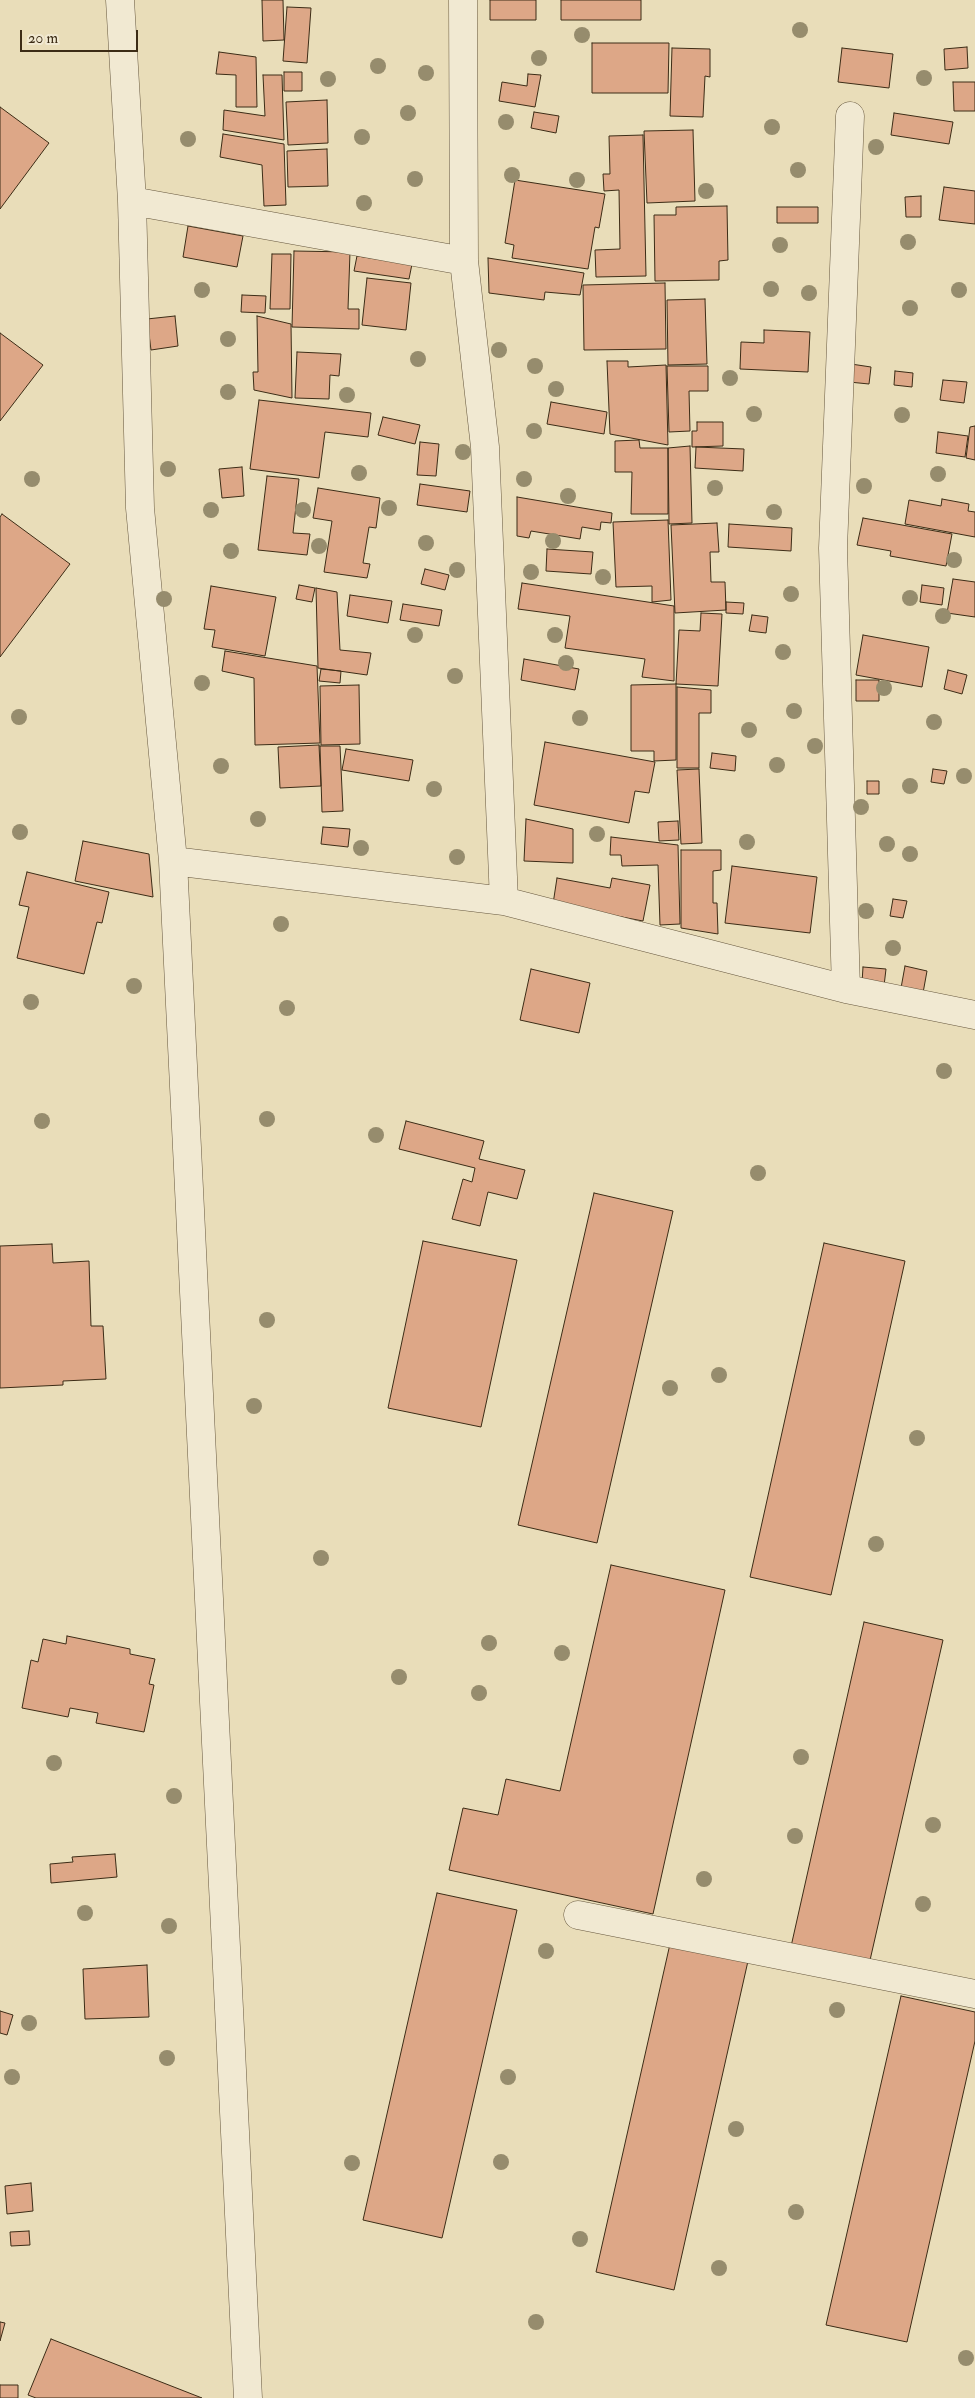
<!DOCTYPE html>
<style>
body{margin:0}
#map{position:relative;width:975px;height:2398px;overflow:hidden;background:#e9ddb9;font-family:"IM FELL Double Pica",serif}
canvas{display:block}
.scale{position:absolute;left:20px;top:30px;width:118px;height:22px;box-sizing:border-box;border:2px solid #3c2c16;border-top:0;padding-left:6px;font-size:15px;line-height:18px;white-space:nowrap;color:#3c2c16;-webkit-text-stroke:4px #f1e9d2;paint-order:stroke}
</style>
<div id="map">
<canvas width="975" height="2398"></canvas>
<div class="scale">20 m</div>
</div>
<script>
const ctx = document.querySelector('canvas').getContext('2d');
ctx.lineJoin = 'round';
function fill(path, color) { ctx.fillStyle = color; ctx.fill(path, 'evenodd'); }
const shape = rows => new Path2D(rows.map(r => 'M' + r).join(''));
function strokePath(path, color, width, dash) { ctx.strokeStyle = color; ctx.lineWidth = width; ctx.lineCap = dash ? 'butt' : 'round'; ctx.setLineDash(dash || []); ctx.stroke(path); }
const building = shape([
 [262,0,283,0,284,40,263,41,262,0],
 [490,0,536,0,536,20,490,20,490,0],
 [561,0,641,0,641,20,561,20,561,0],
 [287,7,311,8,307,63,283,61,287,7],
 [592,43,669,43,668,93,592,93,592,43],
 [967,47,968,68,945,70,944,49,967,47],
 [672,48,710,49,710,77,705,76,703,117,670,116,672,48],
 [842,48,893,54,889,88,838,82,842,48],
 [219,52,256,57,257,107,236,107,236,75,216,74,219,52],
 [284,72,302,72,302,91,284,91,284,72],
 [528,74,541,75,535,107,499,101,502,82,527,86,528,74],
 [263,75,282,75,284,140,223,130,224,110,265,116,263,75],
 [953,82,975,82,975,111,954,111,953,82],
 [327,100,328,143,288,145,286,102,327,100],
 [0,107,49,143,0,209,0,107],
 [534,112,559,116,556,133,531,128,534,112],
 [894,113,953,122,949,144,891,135,894,113],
 [693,130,695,201,647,203,644,131,693,130],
 [223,134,284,144,286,205,264,206,262,165,220,157,223,134],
 [643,135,646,276,596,277,595,250,620,249,619,190,604,191,603,174,610,174,609,136,643,135],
 [327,149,328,186,288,187,287,151,327,149],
 [515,180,605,194,599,228,595,227,588,269,512,258,514,245,505,243,515,180],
 [944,187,975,191,975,224,939,220,944,187],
 [921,196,921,217,906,217,905,197,921,196],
 [727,206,728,260,719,261,719,280,655,281,654,215,676,215,676,207,727,206],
 [777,207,818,207,818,223,777,223,777,207],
 [188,226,243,236,237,267,183,257,188,226],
 [294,251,350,252,348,309,359,309,359,329,292,327,294,251],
 [272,254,291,254,290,309,270,309,272,254],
 [357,256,412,264,409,279,354,271,357,256],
 [488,258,584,273,580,295,545,292,544,300,489,293,488,258],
 [367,278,411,283,406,330,362,325,367,278],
 [665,283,666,349,584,350,583,285,665,283],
 [242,295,266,296,265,313,241,312,242,295],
 [705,299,707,364,668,365,667,300,705,299],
 [175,316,178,346,151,350,147,319,175,316],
 [257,316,291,324,292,398,254,390,253,372,258,372,257,316],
 [764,330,810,332,808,372,740,369,741,342,764,343,764,330],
 [0,333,43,365,0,421,0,333],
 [297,352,341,354,339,376,330,375,329,399,295,398,297,352],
 [607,361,628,361,628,367,666,365,668,445,610,434,607,361],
 [851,364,871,367,869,384,849,382,851,364],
 [667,366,708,366,708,391,689,391,690,431,669,432,667,366],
 [895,371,913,373,912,387,894,385,895,371],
 [943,380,967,382,964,403,940,400,943,380],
 [259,400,371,413,368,437,325,432,319,478,250,469,259,400],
 [551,402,607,412,604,434,547,424,551,402],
 [383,417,420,425,415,444,378,435,383,417],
 [697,422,723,422,723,446,692,447,692,431,697,431,697,422],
 [975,426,975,460,966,458,970,427,975,426],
 [938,432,968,436,965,457,936,453,938,432],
 [639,440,640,448,668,448,668,514,631,514,632,472,615,472,615,441,639,440],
 [420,442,439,444,436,476,417,475,420,442],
 [690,446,692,523,669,524,668,448,690,446],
 [696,447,744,449,743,471,695,468,696,447],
 [242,467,244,496,222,498,219,469,242,467],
 [267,476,299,479,293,533,310,534,307,555,258,550,267,476],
 [420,484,470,491,467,512,417,505,420,484],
 [318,488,380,498,376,528,369,527,363,563,370,564,367,578,324,572,332,521,313,518,318,488],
 [517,497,612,513,611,523,601,522,600,530,582,527,580,539,531,531,529,538,517,536,517,497],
 [942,499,969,504,968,511,975,512,975,537,905,524,909,500,941,506,942,499],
 [2,514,70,564,0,657,0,517,2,514],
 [863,518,952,534,946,566,890,556,891,551,857,545,863,518],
 [668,520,671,600,652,602,652,586,616,587,613,522,668,520],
 [717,523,719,552,710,552,711,582,725,582,726,610,675,613,671,525,717,523],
 [729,524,792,528,791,551,728,547,729,524],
 [547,549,593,552,591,574,546,571,547,549],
 [425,569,449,575,445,590,421,584,425,569],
 [953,579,975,582,975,617,947,613,953,579],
 [522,583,674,606,674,681,642,677,645,659,565,648,570,616,518,609,522,583],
 [299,585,315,588,312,602,296,599,299,585],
 [922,585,944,588,942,605,920,602,922,585],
 [211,586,276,597,265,656,212,647,215,630,204,629,211,586],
 [316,588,337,592,340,650,371,653,367,675,318,668,316,588],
 [350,595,392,601,388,623,347,616,350,595],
 [726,602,744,603,743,614,726,613,726,602],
 [403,604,442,610,439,626,400,620,403,604],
 [701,613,722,614,718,686,676,684,679,630,700,631,701,613],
 [752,615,768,617,766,633,749,631,752,615],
 [863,635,929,647,922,687,856,675,863,635],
 [225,651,317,666,320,743,255,745,254,678,222,671,225,651],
 [524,659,579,669,575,690,521,680,524,659],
 [321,669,341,671,340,683,319,681,321,669],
 [948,670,967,675,962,694,944,689,948,670],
 [856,680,879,680,879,701,856,701,856,680],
 [676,684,676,760,654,761,654,751,631,751,631,685,676,684],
 [359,685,360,744,321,745,320,686,359,685],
 [677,687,711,690,711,713,699,713,699,768,677,768,677,687],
 [545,742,655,762,649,793,635,791,629,823,534,805,545,742],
 [319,745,321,786,280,788,278,747,319,745],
 [320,746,340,746,343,811,322,812,320,746],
 [346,749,413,760,409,781,342,770,346,749],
 [712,753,736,756,735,771,710,768,712,753],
 [699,769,702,843,681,844,677,770,699,769],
 [933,769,947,771,944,784,931,782,933,769],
 [867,781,879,781,879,794,867,794,867,781],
 [526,819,573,829,573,863,524,861,526,819],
 [678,821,679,840,659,841,658,822,678,821],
 [323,827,350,829,348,847,321,844,323,827],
 [611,837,678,845,680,924,660,925,658,865,622,866,621,855,610,855,611,837],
 [83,841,149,854,153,897,75,881,83,841],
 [681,850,721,850,721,870,713,871,713,903,717,903,718,934,681,928,681,850],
 [732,866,817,877,810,933,725,923,732,866],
 [27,872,109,892,102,923,97,922,84,974,17,958,29,907,19,905,27,872],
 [557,878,610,888,612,878,650,885,643,921,553,904,557,878],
 [893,899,907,901,903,918,890,916,893,899],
 [905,966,927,971,923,993,901,988,905,966],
 [863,967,886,969,884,986,862,983,863,967],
 [531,969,590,983,579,1033,520,1020,531,969],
 [406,1121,484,1141,479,1159,525,1170,517,1199,488,1192,480,1226,452,1219,463,1179,472,1182,475,1168,399,1149,406,1121],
 [594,1193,673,1211,597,1543,518,1525,594,1193],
 [423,1241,517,1260,481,1427,388,1408,423,1241],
 [824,1243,905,1261,831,1595,750,1577,824,1243],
 [52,1244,53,1263,89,1261,91,1326,103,1326,106,1379,63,1381,63,1385,0,1388,0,1246,52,1244],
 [611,1565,725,1590,653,1914,449,1870,463,1808,498,1815,506,1779,560,1791,611,1565],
 [864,1622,943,1640,868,1969,790,1951,864,1622],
 [67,1636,130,1649,130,1654,155,1659,149,1684,154,1685,144,1732,96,1723,98,1713,70,1708,68,1717,22,1708,31,1660,38,1662,43,1639,66,1644,67,1636],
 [115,1854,117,1877,51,1883,50,1864,73,1862,72,1857,115,1854],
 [437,1893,517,1910,442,2238,363,2220,437,1893],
 [670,1944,748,1961,674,2290,596,2272,670,1944],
 [147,1965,149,2017,85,2019,83,1969,147,1965],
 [901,1996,975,2012,975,2041,907,2342,826,2325,901,1996],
 [0,2011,13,2015,7,2035,0,2033,0,2011],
 [31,2183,33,2211,7,2214,5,2186,31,2183],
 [29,2231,30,2245,11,2246,10,2232,29,2231],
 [0,2322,5,2323,0,2341,0,2322],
 [51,2339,202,2398,36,2398,28,2395,51,2339],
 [0,2385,18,2385,18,2398,0,2398,0,2385]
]);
const minor = shape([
 [120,0,132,201,140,508,173,861,248,2398],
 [463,0,464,261,485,447,504,901],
 [132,201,464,261],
 [173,861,504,901,846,989,975,1015],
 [846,989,833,548,850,116],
 [578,1915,975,1994]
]);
const trees = [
 [800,30],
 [582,35],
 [539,58],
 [378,66],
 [426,73],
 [924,78],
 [328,79],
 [408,113],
 [506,122],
 [772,127],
 [362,137],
 [188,139],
 [876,147],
 [798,170],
 [512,175],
 [415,179],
 [577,180],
 [706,191],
 [364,203],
 [908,242],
 [780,245],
 [771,289],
 [202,290],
 [959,290],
 [809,293],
 [910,308],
 [228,339],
 [499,350],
 [418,359],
 [535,366],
 [730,378],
 [556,389],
 [228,392],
 [347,395],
 [754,414],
 [902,415],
 [534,431],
 [463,452],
 [168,469],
 [359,473],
 [938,474],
 [32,479],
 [524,479],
 [864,486],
 [715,488],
 [568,496],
 [389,508],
 [211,510],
 [303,510],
 [774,512],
 [553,541],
 [426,543],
 [319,546],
 [231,551],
 [954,560],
 [457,570],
 [531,572],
 [603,577],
 [791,594],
 [910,598],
 [164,599],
 [943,616],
 [415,635],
 [555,635],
 [783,652],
 [566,663],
 [455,676],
 [202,683],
 [884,688],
 [794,711],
 [19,717],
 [580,718],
 [934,722],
 [749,730],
 [815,746],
 [777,765],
 [221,766],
 [964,776],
 [910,786],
 [434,789],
 [861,807],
 [258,819],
 [20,832],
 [597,834],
 [747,842],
 [887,844],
 [361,848],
 [910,854],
 [457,857],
 [866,911],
 [281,924],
 [893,948],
 [134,986],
 [31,1002],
 [287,1008],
 [944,1071],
 [267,1119],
 [42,1121],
 [376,1135],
 [758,1173],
 [267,1320],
 [719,1375],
 [670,1388],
 [254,1406],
 [917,1438],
 [876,1544],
 [321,1558],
 [489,1643],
 [562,1653],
 [399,1677],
 [479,1693],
 [801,1757],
 [54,1763],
 [174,1796],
 [933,1825],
 [795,1836],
 [704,1879],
 [923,1904],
 [85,1913],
 [169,1926],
 [546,1951],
 [837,2010],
 [29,2023],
 [167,2058],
 [12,2077],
 [508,2077],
 [736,2129],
 [501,2162],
 [352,2163],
 [796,2212],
 [580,2239],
 [719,2268],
 [536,2322],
 [966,2358]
];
fill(building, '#dda787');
strokePath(building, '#3c2c16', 1);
strokePath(minor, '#67583f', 29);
strokePath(minor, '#f1e9d2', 28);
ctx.fillStyle = '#968c6d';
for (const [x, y] of trees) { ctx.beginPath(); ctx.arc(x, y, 8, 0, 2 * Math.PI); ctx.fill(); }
</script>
